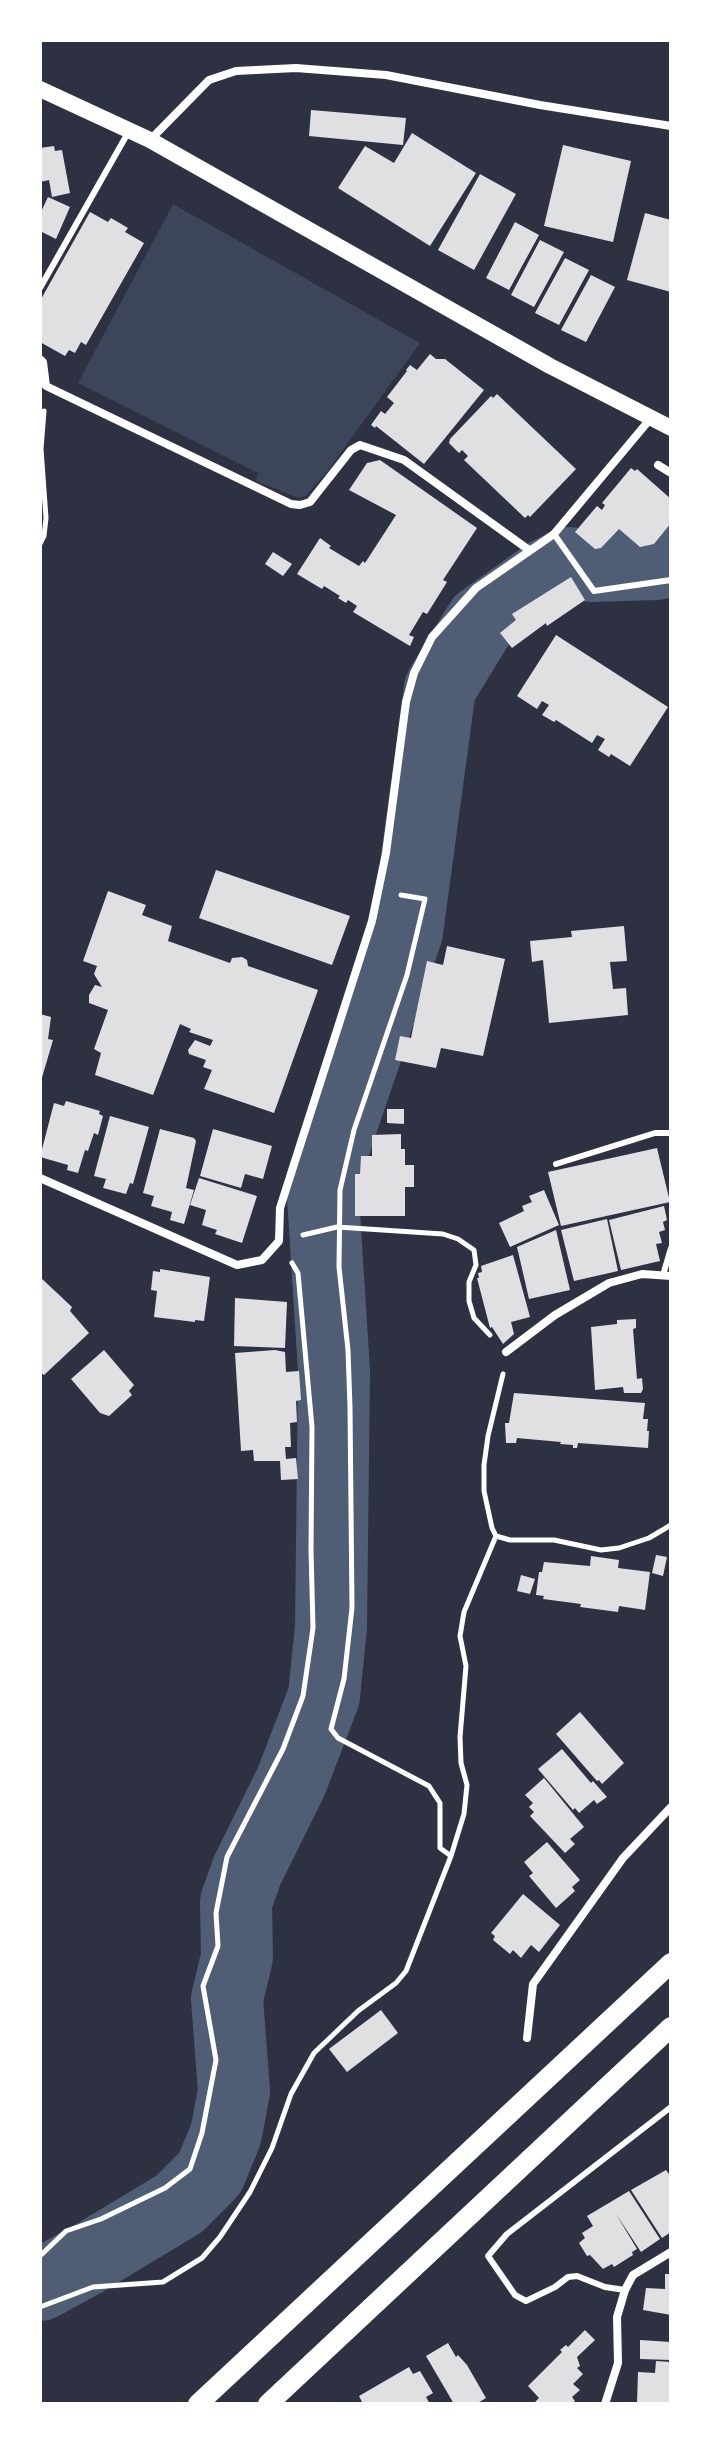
<!DOCTYPE html>
<style>
body{margin:0}
#map{position:relative;width:711px;height:2444px;overflow:hidden;background:#2d3142;font-family:"Crimson Pro",serif}
canvas{display:block}
.frame{position:absolute;inset:0;border:42px solid #fff;pointer-events:none}
</style>
<div id="map">
<canvas width="711" height="2444"></canvas>
<div class="frame"></div>
</div>
<script>
const ctx = document.querySelector('canvas').getContext('2d');
ctx.lineJoin = 'round';
function fill(path, color) { ctx.fillStyle = color; ctx.fill(path, 'evenodd'); }
const shape = rows => new Path2D(rows.map(r => 'M' + r).join(''));
function strokePath(path, color, width, dash) { ctx.strokeStyle = color; ctx.lineWidth = width; ctx.lineCap = dash ? 'butt' : 'round'; ctx.setLineDash(dash || []); ctx.stroke(path); }
const green = shape([
 [173,204,420,343,327,472,306,496,298,498,256,481,258,473,78,383]
]);
const river = shape([
 [40,2285,86,2260,179,2204,210,2173,226,2134,234,2091,227,1999,237,1957,236,1902,247,1871,291,1782,324,1696,331,1627,334,1371,322,1181,407,932,440,688,481,621,547,574,569,563,592,566,657,564,671,560]
]);
const building = shape([
 [311,110,406,118,403,145,309,136],
 [412,133,476,173,430,246,338,188,365,146,394,163],
 [563,145,631,161,613,242,544,226],
 [54,146,55,151,62,150,70,193,52,197,49,180,40,182,40,148],
 [480,174,516,194,474,270,438,250],
 [48,197,70,207,56,239,40,231,40,214],
 [90,212,108,222,111,218,128,228,125,232,144,243,86,345,81,342,75,353,69,350,65,356,40,342,40,301],
 [645,213,671,220,671,292,627,280],
 [515,222,539,235,509,290,486,278],
 [540,240,564,252,534,307,511,295],
 [565,258,589,270,559,325,535,313],
 [591,275,615,287,586,342,561,330],
 [430,354,436,359,445,359,484,390,424,464,376,426,375,428,371,425,381,411,385,414,394,403,387,397,407,371,406,370,410,365,417,370],
 [497,394,576,469,530,517,528,515,525,518,464,460,468,456,462,450,459,453,449,443,450,439,491,396,493,398],
 [380,460,477,528,443,580,447,582,427,614,423,612,409,635,414,637,410,646,353,612,357,606,348,600,346,603,338,598,340,596,324,586,322,589,297,574,320,538,331,546,329,548,359,566,363,561,365,563,396,515,349,490,367,463],
 [631,468,635,471,637,469,671,499,671,523,654,544,640,547,619,529,601,548,595,549,575,532,597,506,602,510,605,505,602,503],
 [273,552,292,564,283,576,265,564],
 [571,577,585,600,547,626,546,623,512,648,500,633,516,620,512,614],
 [556,635,668,707,630,766,611,754,609,757,598,750,605,739,597,735,592,743,556,720,554,722,542,715,549,705,542,701,537,709,517,696],
 [216,870,350,916,332,965,199,918],
 [108,891,146,905,142,915,172,926,168,941,230,963,232,958,242,957,247,960,248,966,318,990,274,1113,204,1089,212,1070,203,1067,206,1060,189,1054,188,1050,195,1040,210,1046,213,1040,189,1032,191,1029,180,1024,153,1095,95,1075,101,1053,94,1049,108,1010,89,1003,89,995,95,985,102,987,94,974,97,966,83,961],
 [624,926,627,961,610,962,613,989,626,988,628,1015,549,1023,543,960,532,962,530,941,572,937,571,931],
 [447,946,505,959,483,1056,441,1048,436,1068,395,1060,400,1036,411,1038,427,961,443,965],
 [40,1014,51,1017,48,1039,53,1040,41,1081],
 [66,1101,100,1111,99,1114,103,1116,98,1135,94,1133,88,1151,85,1150,78,1173,67,1170,68,1165,40,1157,54,1103,64,1106],
 [387,1109,404,1109,404,1124,387,1123],
 [110,1116,149,1127,133,1184,130,1183,126,1194,103,1188,106,1179,94,1176],
 [160,1129,194,1138,196,1141,186,1188,194,1190,184,1224,170,1220,172,1212,151,1206,154,1196,143,1193],
 [213,1129,272,1146,263,1179,245,1174,241,1188,200,1176],
 [401,1134,401,1149,405,1149,405,1165,414,1165,414,1187,405,1187,405,1216,355,1216,355,1174,360,1174,361,1156,372,1156,372,1135],
 [657,1148,670,1202,561,1226,548,1172],
 [199,1178,257,1196,242,1243,215,1234,217,1230,202,1225,206,1210,190,1205],
 [544,1190,559,1225,510,1247,499,1223,524,1211,522,1206,532,1202,529,1196],
 [664,1206,667,1220,663,1222,665,1230,659,1232,662,1243,656,1244,660,1261,621,1270,609,1220],
 [607,1219,618,1271,574,1281,561,1230],
 [556,1230,570,1290,529,1299,517,1247],
 [513,1255,530,1317,511,1322,514,1334,503,1344,492,1327,490,1328,477,1278,479,1278,478,1273,482,1272,481,1266],
 [160,1269,210,1277,204,1321,195,1320,195,1322,154,1317,157,1291,151,1290,153,1271,160,1272],
 [40,1277,72,1307,70,1311,89,1333,44,1375,40,1372],
 [235,1298,287,1302,285,1348,234,1346],
 [636,1319,636,1328,633,1329,637,1379,642,1378,643,1389,641,1393,624,1393,623,1387,595,1390,591,1327,617,1324,617,1320],
 [104,1350,134,1385,129,1391,132,1395,109,1416,100,1413,71,1379],
 [275,1350,285,1352,286,1372,299,1371,301,1400,296,1401,297,1422,290,1423,291,1447,285,1447,286,1459,296,1458,298,1479,281,1480,280,1461,254,1461,253,1450,241,1451,235,1353],
 [514,1393,645,1403,643,1419,648,1419,647,1431,649,1431,648,1448,578,1443,577,1448,573,1448,573,1445,560,1444,561,1442,517,1438,516,1443,506,1443,505,1423,509,1423],
 [656,1555,667,1557,663,1576,652,1573],
 [591,1556,619,1560,618,1568,650,1572,645,1610,619,1606,618,1612,580,1607,581,1604,543,1599,544,1596,536,1595,539,1572,542,1572,544,1562,590,1566],
 [521,1575,535,1579,530,1594,517,1591],
 [580,1712,624,1763,602,1784,599,1780,597,1781,556,1734],
 [562,1749,591,1783,593,1781,607,1797,597,1804,594,1800,579,1813,575,1808,573,1810,538,1769],
 [544,1778,584,1827,570,1839,575,1844,565,1853,530,1816,534,1812,529,1807,533,1803,525,1795],
 [547,1842,580,1880,572,1887,575,1891,556,1908,529,1876,533,1873,524,1862],
 [523,1894,560,1925,539,1952,531,1945,521,1958,513,1950,510,1954,493,1940,495,1936,491,1933],
 [381,2010,398,2033,347,2072,329,2049],
 [666,2170,671,2177,671,2232,662,2238,631,2190],
 [629,2191,660,2239,641,2252,616,2214,637,2249,632,2252,633,2255,614,2267,612,2264,603,2269,590,2255,587,2256,579,2243,585,2238,582,2233,593,2226,587,2216],
 [665,2274,671,2274,671,2315,643,2310,646,2288,665,2289],
 [585,2330,595,2340,577,2357,580,2366,577,2368,583,2374,573,2384,580,2390,572,2397,575,2401,571,2404,538,2404,535,2402,539,2398,528,2386,562,2352,560,2350,566,2345,568,2347],
 [640,2340,671,2342,671,2360,640,2359],
 [448,2343,456,2357,458,2355,467,2365,486,2398,476,2404,454,2404,426,2356],
 [656,2361,671,2362,671,2404,637,2403,638,2372,655,2373],
 [409,2367,413,2374,420,2371,433,2393,426,2397,430,2404,363,2404,359,2396]
]);
const path = shape([
 [40,544,44,536,46,518,41,449,44,411],
 [401,895,425,899,407,975,354,1130,340,1190,339,1267,348,1350,350,1407,352,1608,344,1679,331,1729,338,1738,429,1786,440,1803,440,1848,451,1856],
 [303,1235,337,1227,443,1234,458,1239,474,1250,476,1265,469,1282,469,1301,474,1318,490,1335],
 [503,1374,488,1436,484,1465,484,1491,492,1528,496,1536,510,1540,554,1540,601,1550,619,1548,649,1538,671,1525],
 [40,2256,66,2231,101,2219,165,2188,190,2169,202,2133,216,2060,203,1986,218,1946,216,1913,227,1857,283,1749,303,1696,313,1628,311,1550,312,1427,298,1273,292,1263],
 [40,2307,93,2287,163,2282,202,2258,220,2237,250,2192,272,2148,291,2094,314,2053,358,2011,396,1983,406,1971,451,1856,464,1814,467,1785,461,1763,460,1737,466,1666,460,1636,464,1612,496,1536]
]);
const service = shape([
 [40,288,129,131],
 [554,534,594,591,671,580],
 [556,1164,655,1133,671,1133],
 [663,1275,671,1248],
 [625,2290,605,2287,577,2276,568,2277,555,2287,526,2301,515,2295,488,2256,507,2234,671,2107]
]);
const minor = shape([
 [150,140,209,80,236,71,296,68,386,75,540,105,671,126],
 [40,359,43,362,46,386,291,504,300,505,310,502,351,450,360,445,404,460,529,550],
 [658,465,671,473],
 [40,1178,237,1265,262,1260,279,1241,280,1208,372,921,386,853,406,702,414,673,432,637,476,588,554,534,651,418],
 [506,1352,555,1315,609,1283,642,1274,671,1276],
 [527,2038,533,1984,623,1858,671,1807],
 [605,2404,618,2363,617,2317,625,2290,633,2275,671,2252]
]);
const secondary = shape([
 [40,89,150,140,550,366,671,428]
]);
const primary = shape([
 [198,2404,671,1963],
 [268,2404,671,2027]
]);
fill(green, '#3c4559');
strokePath(river, '#4f5d75', 72);
fill(building, '#e0e0e3');
strokePath(path, '#fff', 5);
strokePath(service, '#fff', 6);
strokePath(minor, '#fff', 8);
strokePath(secondary, '#fff', 16);
strokePath(primary, '#fff', 20);
</script>
